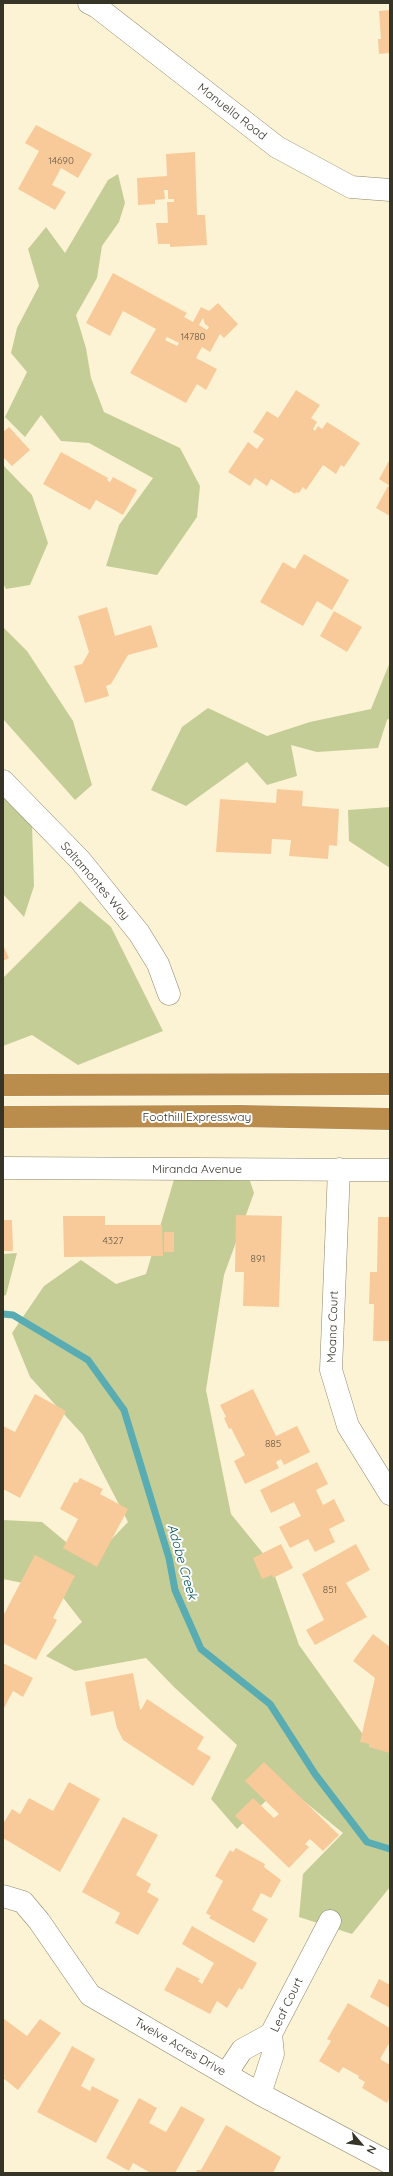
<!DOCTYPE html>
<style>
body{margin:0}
#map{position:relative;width:393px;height:2176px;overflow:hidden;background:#fcf3d5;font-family:Quicksand,sans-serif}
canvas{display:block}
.frame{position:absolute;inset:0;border:4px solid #363327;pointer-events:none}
.north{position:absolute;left:341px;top:2124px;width:40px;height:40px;-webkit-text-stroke:3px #fff;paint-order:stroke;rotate:118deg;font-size:11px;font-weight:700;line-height:16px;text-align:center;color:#363327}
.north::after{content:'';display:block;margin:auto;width:14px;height:18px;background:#363327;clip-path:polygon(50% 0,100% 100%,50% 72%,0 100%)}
</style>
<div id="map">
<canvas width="393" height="2176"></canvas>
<div class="frame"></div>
<div class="north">N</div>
</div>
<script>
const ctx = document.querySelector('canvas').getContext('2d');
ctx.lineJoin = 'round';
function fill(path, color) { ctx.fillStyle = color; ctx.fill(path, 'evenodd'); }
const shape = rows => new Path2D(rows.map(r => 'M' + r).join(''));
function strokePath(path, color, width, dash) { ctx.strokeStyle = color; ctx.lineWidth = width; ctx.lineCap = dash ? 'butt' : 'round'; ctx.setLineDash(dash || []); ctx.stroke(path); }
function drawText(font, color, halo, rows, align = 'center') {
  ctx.font = font + ' Quicksand,sans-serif'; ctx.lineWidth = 4; ctx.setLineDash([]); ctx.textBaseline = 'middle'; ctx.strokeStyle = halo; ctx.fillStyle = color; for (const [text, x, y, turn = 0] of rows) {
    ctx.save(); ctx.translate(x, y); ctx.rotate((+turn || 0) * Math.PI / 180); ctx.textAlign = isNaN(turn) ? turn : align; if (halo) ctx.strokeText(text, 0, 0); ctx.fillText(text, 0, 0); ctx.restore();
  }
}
const green = shape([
 [118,174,125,203,119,222,102,246,97,278,76,315,86,348,91,378,104,412,180,448,200,486,197,517,157,575,106,566,119,525,153,478,89,443,61,441,41,415,25,437,5,417,27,372,11,353,17,328,39,286,28,249,46,227,65,253,108,180],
 [3,465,32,495,48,543,30,585,6,589,3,583],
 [3,627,27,651,73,721,92,785,75,800,3,719],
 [390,662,390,718,387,720,378,748,317,752,291,745,297,776,267,785,247,762,186,806,151,790,182,727,208,708,267,736,310,722,371,709],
 [3,794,32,825,34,886,24,917,3,894],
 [390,807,390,868,349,841,348,810],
 [80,901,111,927,163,1031,78,1065,32,1035,3,1046,3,978],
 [178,1166,246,1169,254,1193,224,1275,206,1390,231,1514,270,1562,299,1645,369,1743,390,1752,390,1887,352,1934,299,1917,303,1874,343,1833,283,1784,237,1829,211,1799,237,1745,174,1687,146,1658,75,1671,46,1656,82,1622,57,1590,3,1579,3,1520,42,1522,90,1562,128,1522,83,1435,30,1377,12,1333,44,1286,81,1260,116,1284,146,1274],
 [17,1253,6,1295,3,1296,3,1254]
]);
const stream = shape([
 [3,1314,13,1315,88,1360,124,1410,169,1558,175,1590,201,1649,270,1704,315,1774,367,1842,390,1849]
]);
const building = shape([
 [390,10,390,53,379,54,378,39,381,39,379,11],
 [36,125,92,154,78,178,61,168,52,185,66,192,55,210,18,189,39,151,25,143],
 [195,152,197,215,205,215,207,245,170,247,170,244,158,244,156,223,168,223,167,202,174,202,174,199,168,199,168,190,164,190,165,199,155,200,155,204,138,205,137,178,167,176,166,154],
 [113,273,187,313,184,317,193,322,201,307,209,311,218,303,238,324,224,338,220,334,210,352,202,347,196,358,217,369,206,390,197,384,186,403,130,373,156,329,123,311,110,336,86,323],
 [203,318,205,324,209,327,207,330,199,325],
 [167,337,179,343,177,346,165,340],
 [296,390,320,405,311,418,317,422,313,429,315,431,318,426,322,429,327,422,360,443,344,467,341,465,336,474,323,465,306,490,303,487,299,493,296,492,295,494,271,479,267,486,255,478,250,486,228,472,248,442,257,449,264,439,253,432,267,411,278,418],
 [9,427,30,450,12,466,3,457,3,432],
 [61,452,108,478,107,480,110,482,113,477,137,490,123,515,96,500,90,510,43,484],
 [390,459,390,486,379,479],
 [388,486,390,488,390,516,376,508],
 [304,554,349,580,332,610,317,601,303,626,260,602,283,562,295,569],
 [107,607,115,636,151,625,158,647,128,655,111,684,106,686,109,696,85,703,74,666,82,664,89,652,78,616],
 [334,611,362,627,347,652,320,636],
 [277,789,303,791,302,806,339,809,337,846,329,845,328,859,289,856,291,840,272,839,271,854,216,852,220,799,276,803],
 [3,945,9,958,3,961],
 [236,1215,282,1216,279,1307,243,1306,244,1272,235,1272],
 [63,1216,105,1216,105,1225,162,1225,163,1256,64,1257],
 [378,1217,390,1217,390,1341,373,1341,374,1304,369,1304,370,1272,377,1272],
 [3,1220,12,1220,13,1251,3,1251],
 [164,1232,174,1232,174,1252,164,1252],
 [253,1389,276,1436,297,1426,310,1452,284,1465,281,1459,276,1462,279,1468,245,1484,234,1461,245,1455,231,1428,229,1429,224,1418,226,1417,220,1405],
 [35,1394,66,1411,20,1498,3,1489,3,1426,15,1432],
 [317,1462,328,1484,316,1490,323,1505,334,1499,345,1521,329,1529,335,1542,315,1552,308,1539,290,1548,279,1527,301,1516,294,1502,271,1513,260,1490],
 [80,1478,103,1489,100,1494,128,1509,97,1567,63,1548,78,1519,60,1509,74,1482,77,1483],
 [281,1544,293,1568,273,1578,272,1575,262,1579,253,1558],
 [356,1544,370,1570,346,1583,367,1617,315,1645,306,1630,324,1620,302,1574],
 [35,1555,75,1576,53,1618,57,1620,36,1660,3,1643,3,1616],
 [373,1634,390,1647,390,1753,369,1747,369,1744,360,1742,375,1678,353,1661],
 [3,1663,33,1678,23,1697,13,1691,3,1710],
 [133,1673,140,1709,141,1710,147,1699,204,1737,197,1749,211,1757,193,1786,123,1740,117,1728,113,1711,91,1716,85,1682],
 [264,1762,339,1835,323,1851,310,1839,305,1844,309,1847,289,1868,235,1816,253,1798,274,1818,279,1814,245,1781],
 [69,1782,100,1799,60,1872,3,1838,3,1824,12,1809,20,1814,29,1798,53,1811],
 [123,1817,158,1835,136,1875,151,1884,147,1892,159,1899,138,1935,115,1923,120,1913,82,1892],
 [236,1848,265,1864,264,1867,281,1880,271,1898,261,1893,252,1910,268,1919,254,1943,209,1918,211,1916,206,1913,223,1881,215,1876,230,1850,233,1852],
 [192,1926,257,1963,242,1990,239,1988,227,2008,217,2001,210,2014,164,1990,177,1967,200,1979,198,1981,202,1984,214,1963,182,1944],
 [379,1979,390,1985,390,2008,370,1997],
 [348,2003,390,2028,390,2042,380,2059,390,2065,390,2097,387,2103,362,2088,365,2082,358,2078,359,2076,343,2067,339,2073,319,2061,331,2041,327,2039],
 [3,2018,27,2036,40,2019,61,2033,18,2090,3,2078,5,2076,3,2074],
 [72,2046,95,2059,81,2086,90,2091,92,2086,119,2100,96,2143,37,2112],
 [139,2098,157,2108,149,2123,166,2132,181,2106,205,2119,175,2173,151,2173,133,2163,129,2171,106,2158],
 [226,2125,281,2157,273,2173,196,2173,197,2170,201,2170]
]);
const street = shape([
 [89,3,97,7,277,147,351,187,390,190],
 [3,781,80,860,139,933,158,964,169,994],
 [3,1168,390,1170],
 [339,1169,331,1370,348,1426,390,1494],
 [3,1896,23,1902,39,1921,90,1995,260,2094,390,2163],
 [226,2074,242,2050,271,2034],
 [260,2094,273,2054,271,2034,330,1921]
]);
const highway = shape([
 [3,1085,390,1084],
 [3,1117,240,1116,390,1119]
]);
const numberNames = [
 ["14690",61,161],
 ["14780",193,337],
 ["4327",113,1241],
 ["891",258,1259],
 ["885",273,1444],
 ["851",330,1590]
];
const streetNames = [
 ["Manuella Road",232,112,38],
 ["Saltamontes Way",95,881,49],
 ["Foothill Expressway",197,1117],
 ["Miranda Avenue",197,1169],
 ["Moana Court",333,1327,-88],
 ["Leaf Court",287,2005,-64],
 ["Twelve Acres Drive",180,2047,30]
];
const waterNames = [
 ["Adobe Creek",182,1562,74]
];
fill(green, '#c5cd96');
strokePath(stream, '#58acb2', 7);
fill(building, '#f8ca99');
strokePath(street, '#8d856a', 23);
strokePath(highway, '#fff', 23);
strokePath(street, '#fff', 22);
strokePath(highway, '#ba8d4c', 22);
drawText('10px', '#665944', null, numberNames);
drawText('12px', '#363327', '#fff', streetNames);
drawText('italic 13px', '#005155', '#fff', waterNames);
</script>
